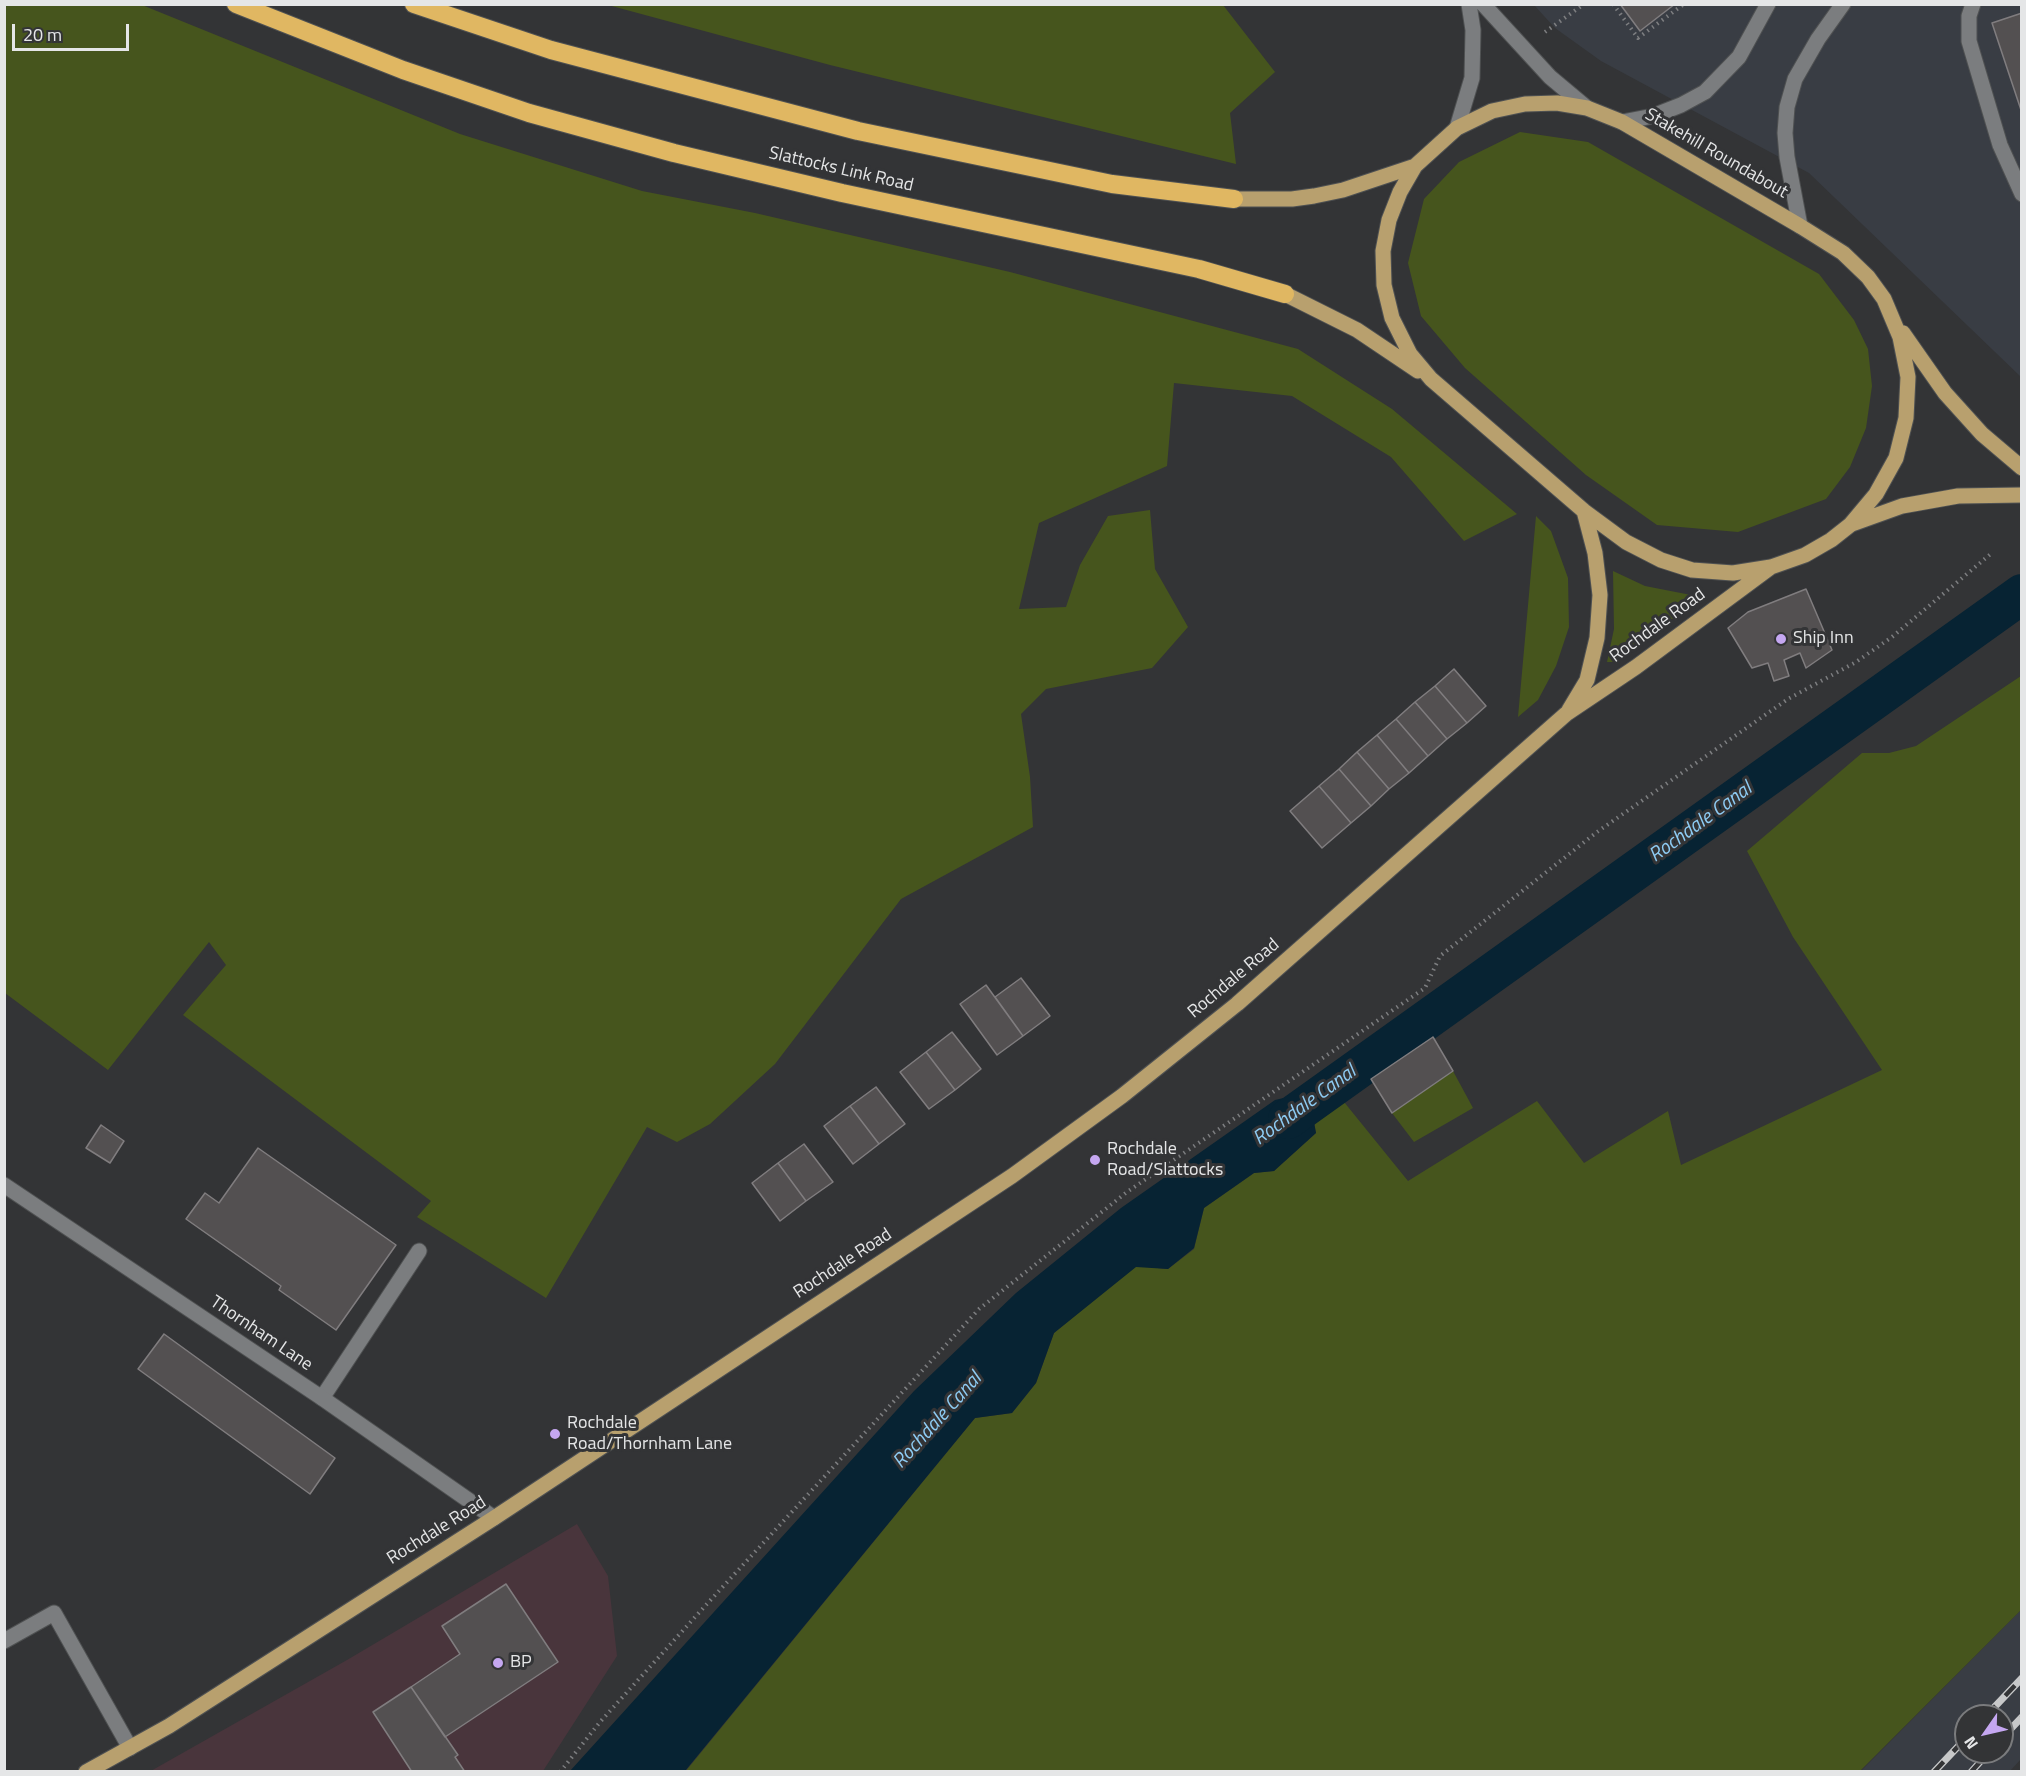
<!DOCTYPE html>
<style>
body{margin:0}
#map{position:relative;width:2026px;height:1776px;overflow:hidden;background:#333436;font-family:"Titillium Web",sans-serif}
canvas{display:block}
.frame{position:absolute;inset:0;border:6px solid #e5e6e7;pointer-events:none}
.north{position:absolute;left:1954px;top:1704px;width:60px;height:60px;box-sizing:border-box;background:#333436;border:2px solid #7a7b7d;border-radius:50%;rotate:236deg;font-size:16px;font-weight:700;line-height:24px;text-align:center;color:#e5e6e7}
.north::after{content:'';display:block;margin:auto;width:21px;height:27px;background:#c5a7f1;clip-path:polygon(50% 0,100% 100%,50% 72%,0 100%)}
.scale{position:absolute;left:12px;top:24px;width:117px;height:27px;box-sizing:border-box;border:3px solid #e5e6e7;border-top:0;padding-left:8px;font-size:18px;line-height:21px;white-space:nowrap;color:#e5e6e7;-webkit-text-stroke:4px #333436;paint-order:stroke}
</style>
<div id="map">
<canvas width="2026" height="1776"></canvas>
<div class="frame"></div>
<div class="north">N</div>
<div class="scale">20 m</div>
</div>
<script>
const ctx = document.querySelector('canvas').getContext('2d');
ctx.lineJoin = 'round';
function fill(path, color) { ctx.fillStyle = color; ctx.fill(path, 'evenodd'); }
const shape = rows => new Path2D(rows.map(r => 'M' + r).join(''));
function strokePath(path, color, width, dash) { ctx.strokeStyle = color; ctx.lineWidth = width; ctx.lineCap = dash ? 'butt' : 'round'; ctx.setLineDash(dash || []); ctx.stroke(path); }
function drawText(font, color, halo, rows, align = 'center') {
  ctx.font = font + ' "Titillium Web",sans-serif'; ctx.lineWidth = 6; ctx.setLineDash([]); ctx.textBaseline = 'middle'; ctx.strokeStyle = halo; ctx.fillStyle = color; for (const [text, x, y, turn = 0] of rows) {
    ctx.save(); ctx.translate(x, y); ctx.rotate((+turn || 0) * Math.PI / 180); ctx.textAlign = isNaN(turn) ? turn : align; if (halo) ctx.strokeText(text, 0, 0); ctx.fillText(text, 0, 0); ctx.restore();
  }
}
const commercial = shape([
 [577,1524,608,1576,617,1656,543,1771,149,1772,347,1660]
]);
const built = shape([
 [1534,5,2021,5,2021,377,1809,173,1601,61,1555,28],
 [2021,1610,2021,1759,2010,1771,1860,1772],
 [1966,1716,2002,1716,2002,1752,1966,1752]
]);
const green = shape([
 [5,4,142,5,460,134,642,191,755,213,1010,272,1298,349,1392,409,1517,514,1464,541,1391,457,1292,396,1174,383,1167,466,1039,523,1019,609,1066,607,1080,565,1108,516,1150,510,1155,569,1188,627,1152,668,1046,689,1021,714,1030,777,1033,827,901,899,775,1064,710,1124,677,1142,647,1127,546,1298,417,1217,431,1201,183,1015,226,965,209,942,108,1070,5,993],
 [608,5,1223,5,1275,72,1230,113,1236,164,830,65],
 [1520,132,1588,142,1819,274,1854,320,1868,349,1872,386,1866,428,1850,467,1826,499,1738,532,1657,525,1586,475,1465,368,1421,316,1408,263,1424,199,1459,162],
 [1536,516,1551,531,1568,578,1569,627,1556,666,1538,700,1518,717],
 [1613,571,1645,586,1691,595,1692,604,1617,662,1607,662,1614,629],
 [2021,676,2021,1610,1860,1771,685,1772,975,1418,1012,1413,1036,1383,1054,1333,1136,1266,1168,1269,1194,1249,1204,1208,1254,1173,1274,1171,1316,1133,1313,1117,1340,1097,1408,1181,1537,1101,1584,1163,1668,1111,1681,1165,1882,1070,1793,937,1747,851,1862,753,1889,753,1916,746],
 [1453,1071,1473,1108,1414,1142,1392,1113]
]);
const water = shape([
 [1326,1076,1340,1097,1313,1117,1316,1133,1274,1171,1254,1173,1204,1208,1194,1248,1168,1269,1136,1267,1054,1333,1036,1383,1012,1413,975,1418,685,1771,570,1771,914,1391,1016,1293,1121,1208,1275,1100,1305,1093]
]);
const canal = shape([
 [1288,1119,2022,594]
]);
const building = shape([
 [1620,4,1675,4,1640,31,1620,4],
 [2022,13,2022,113,1992,23,2022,13],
 [1806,589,1832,650,1806,668,1800,653,1784,660,1789,676,1774,681,1768,663,1752,668,1728,628,1748,612,1806,589],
 [1454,669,1486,706,1467,723,1435,686,1454,669],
 [1435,686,1467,723,1447,739,1415,702,1435,686],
 [1415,702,1447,739,1428,756,1396,719,1415,702],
 [1396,719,1428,756,1409,773,1377,735,1396,719],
 [1377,735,1409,773,1389,789,1357,752,1377,735],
 [1357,752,1389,789,1371,806,1339,769,1357,752],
 [1339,769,1371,806,1351,823,1319,786,1339,769],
 [1319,786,1351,823,1322,848,1290,811,1319,786],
 [1021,978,1050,1016,1023,1036,995,997,1021,978],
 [986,985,1023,1036,997,1055,960,1004,986,985],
 [952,1032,981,1069,955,1090,926,1052,952,1032],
 [1433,1037,1453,1071,1392,1113,1371,1079,1433,1037],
 [926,1052,955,1090,929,1109,900,1072,926,1052],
 [876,1087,905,1124,879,1144,850,1106,876,1087],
 [850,1106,879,1144,853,1164,824,1126,850,1106],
 [101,1125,124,1141,110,1163,86,1148,101,1125],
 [804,1144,833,1182,806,1201,778,1163,804,1144],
 [258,1148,396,1245,336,1330,279,1290,281,1286,186,1219,205,1193,219,1203,258,1148],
 [778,1163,806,1201,780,1221,752,1183,778,1163],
 [164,1334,335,1458,310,1494,138,1369,164,1334],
 [506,1584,558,1662,445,1737,411,1687,460,1654,442,1626,506,1584],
 [411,1687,458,1755,455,1757,465,1772,412,1772,373,1712,411,1687]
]);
const path = shape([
 [1613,4,1638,38,1684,4],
 [1545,32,1584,4],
 [560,1772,600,1722,706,1605,979,1309,1127,1192,1425,988,1440,956,1597,832,1788,699,1856,662,1892,637,1993,552]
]);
const service = shape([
 [1973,4,1969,16,1969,41,2000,145,2022,194],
 [322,1398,419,1251],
 [4,1641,54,1613,130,1748]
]);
const minor = shape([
 [1483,4,1550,77,1587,108],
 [1622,122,1653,116,1681,105,1705,92,1739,57,1768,4],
 [1457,128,1472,78,1473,30,1469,4],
 [1800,226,1787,157,1785,133,1787,107,1795,79,1818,39,1843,4],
 [4,1185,322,1398,494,1518]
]);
const primary = shape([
 [1557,103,1587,108,1622,122,1800,226,1843,253,1868,277,1884,299,1900,337,1908,377,1906,418,1896,458,1876,494,1850,525,1831,540,1805,555,1771,567,1733,573,1692,570,1661,560,1626,542,1584,511,1431,379,1410,354,1392,318,1384,285,1383,251,1389,220,1400,192,1415,166,1457,128,1492,111,1525,104,1557,103],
 [1234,199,1292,199,1314,196,1343,190,1415,166],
 [1285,294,1357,330,1418,371],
 [1903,333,1945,393,1982,434,2022,468],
 [1852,524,1902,506,1958,496,2022,495],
 [1569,710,1587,680,1597,638,1600,595,1595,553,1584,511],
 [86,1772,169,1726,494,1518,1012,1176,1122,1096,1237,1004,1566,714,1636,667,1771,567]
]);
const motorway = shape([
 [236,4,403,70,529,113,674,153,842,193,1199,269,1285,294],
 [414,4,551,50,858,131,1112,184,1234,199]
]);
const rail = shape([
 [1986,1716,2022,1678],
 [2002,1738,2022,1717],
 [1934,1772,1966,1738],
 [1971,1772,1989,1752]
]);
const markers = [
 [1781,639,6,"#c5a7f1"],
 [1095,1160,6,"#c5a7f1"],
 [555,1434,6,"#c5a7f1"],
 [498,1663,6,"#c5a7f1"]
];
const streetNames = [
 ["Stakehill Roundabout",1716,154,30],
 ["Slattocks Link Road",841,170,13],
 ["Rochdale Road",1658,626,-36],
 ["Rochdale Road",1234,979,-40],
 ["Rochdale Road",843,1264,-33],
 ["Thornham Lane",261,1334,34],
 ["Rochdale Road",437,1531,-32]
];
const poiNames = [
 ["Ship Inn",1793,639],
 ["Rochdale",1107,1150],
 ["Road/Slattocks",1107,1171],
 ["Rochdale",567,1424],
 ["Road/Thornham Lane",567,1445],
 ["BP",510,1663]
];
const waterNames = [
 ["Rochdale Canal",1701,823,-36],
 ["Rochdale Canal",1305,1106,-36],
 ["Rochdale Canal",938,1421,-48]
];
fill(commercial, '#49353c');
fill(built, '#393d44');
fill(green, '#46551d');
fill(water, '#072333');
strokePath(canal, '#072333', 40);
fill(building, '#535051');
strokePath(building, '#807d7f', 1.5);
strokePath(service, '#4f5152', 17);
strokePath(minor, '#4f5152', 17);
strokePath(primary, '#4f5152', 17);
strokePath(motorway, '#4f5152', 20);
strokePath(path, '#7d7e80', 4, [1.5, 4.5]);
strokePath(service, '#7b7d7f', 15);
strokePath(minor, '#7b7d7f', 15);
strokePath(primary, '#b8a06e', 15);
strokePath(motorway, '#e0b762', 18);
strokePath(rail, '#c7c8c9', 7);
strokePath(rail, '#333436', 4.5, [14]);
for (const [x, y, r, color] of markers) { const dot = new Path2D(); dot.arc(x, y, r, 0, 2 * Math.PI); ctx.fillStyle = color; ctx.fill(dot); strokePath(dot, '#333436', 2); }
drawText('18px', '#e5e6e7', '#333436', streetNames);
drawText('18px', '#e5e6e7', '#333436', poiNames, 'left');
drawText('italic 20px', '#8eccf4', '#333436', waterNames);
</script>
